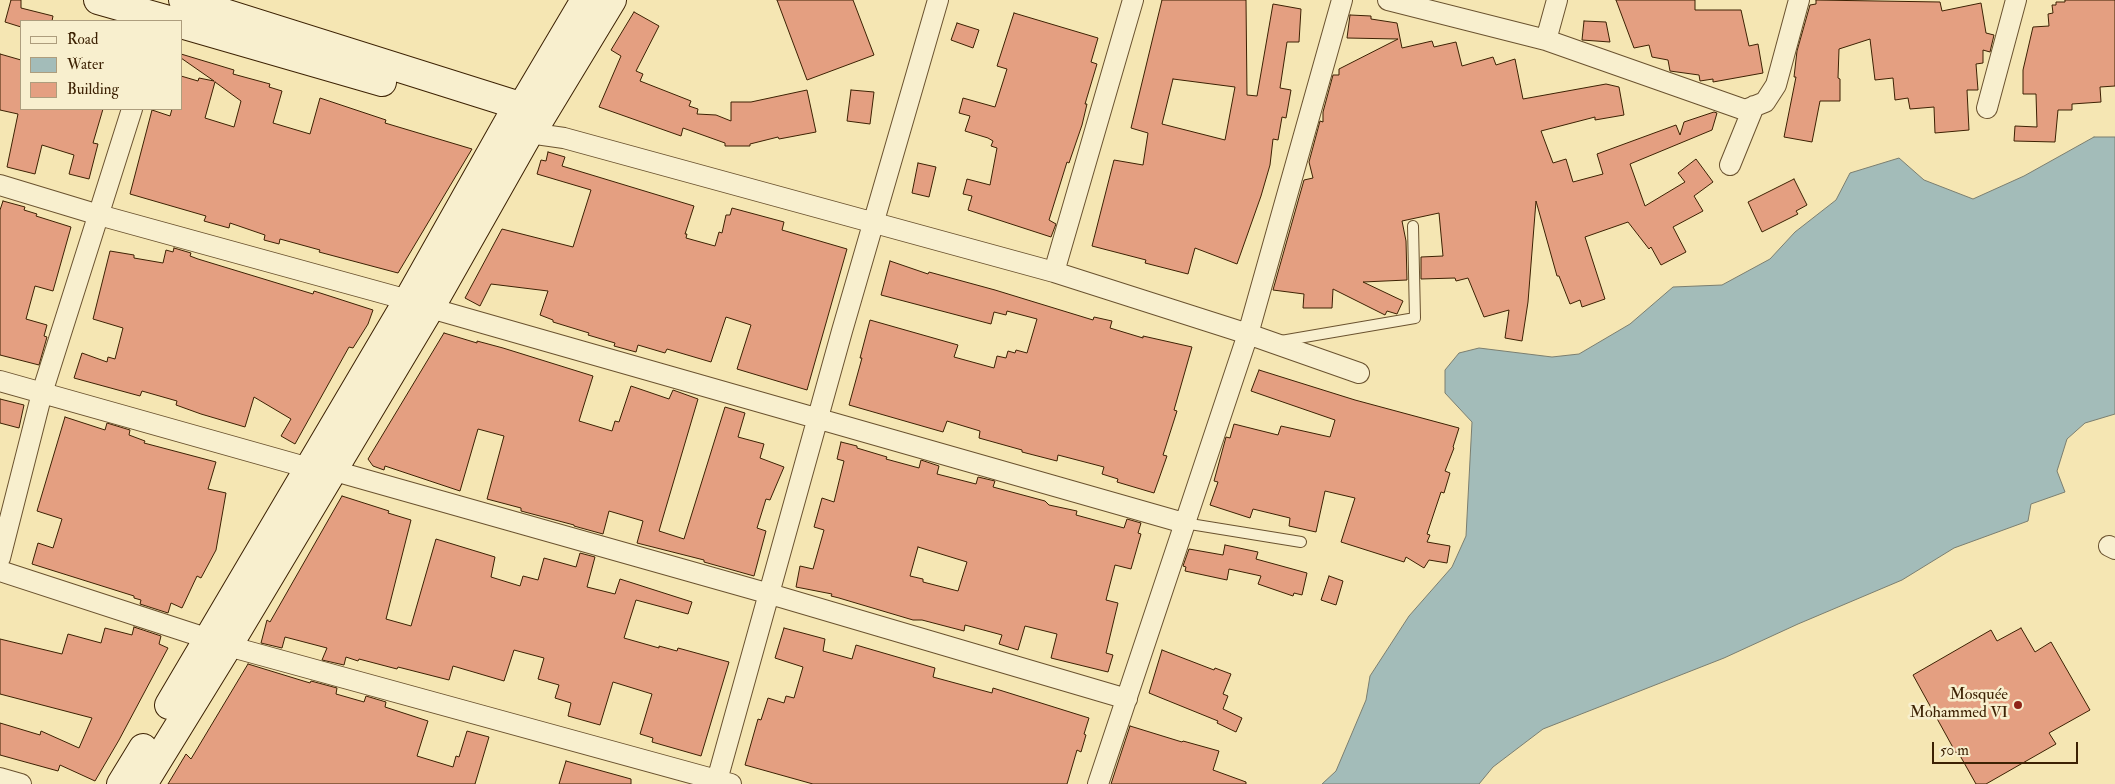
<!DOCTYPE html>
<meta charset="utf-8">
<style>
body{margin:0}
#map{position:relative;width:2115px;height:784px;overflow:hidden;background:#f5e6b3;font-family:"IM FELL Double Pica",serif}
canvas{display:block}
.legend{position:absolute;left:20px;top:20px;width:162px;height:90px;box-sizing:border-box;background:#f8efce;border:1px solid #ad9d7d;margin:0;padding:6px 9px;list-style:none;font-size:15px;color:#3c2103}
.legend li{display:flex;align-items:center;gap:10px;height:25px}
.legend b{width:25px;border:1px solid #ad9d7d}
.scale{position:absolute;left:1932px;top:742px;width:146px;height:22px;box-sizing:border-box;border:2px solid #3c2103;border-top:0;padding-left:6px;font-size:15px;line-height:18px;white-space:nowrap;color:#3c2103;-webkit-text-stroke:4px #f8efce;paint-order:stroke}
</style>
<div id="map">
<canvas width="2115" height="784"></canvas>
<ul class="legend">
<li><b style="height:6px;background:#f8efce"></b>Road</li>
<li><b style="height:14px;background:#a3bcb9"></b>Water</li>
<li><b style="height:14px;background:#e49f81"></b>Building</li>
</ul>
<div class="scale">50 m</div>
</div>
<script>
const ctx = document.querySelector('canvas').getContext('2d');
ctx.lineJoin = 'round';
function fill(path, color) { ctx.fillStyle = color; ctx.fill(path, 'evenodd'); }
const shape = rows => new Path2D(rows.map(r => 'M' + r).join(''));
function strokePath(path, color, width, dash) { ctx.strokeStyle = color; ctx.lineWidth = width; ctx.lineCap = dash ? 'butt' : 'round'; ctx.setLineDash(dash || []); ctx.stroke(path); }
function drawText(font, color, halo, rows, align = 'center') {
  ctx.font = font + ' "IM FELL Double Pica",serif'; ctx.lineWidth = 5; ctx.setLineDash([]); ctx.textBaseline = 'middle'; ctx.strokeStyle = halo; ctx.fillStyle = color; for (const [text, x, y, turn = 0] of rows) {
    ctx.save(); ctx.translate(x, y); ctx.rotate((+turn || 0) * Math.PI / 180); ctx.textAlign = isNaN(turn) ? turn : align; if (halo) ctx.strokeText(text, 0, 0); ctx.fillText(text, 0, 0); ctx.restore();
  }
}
const water = shape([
 [2094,137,2115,137,2115,414,2085,423,2067,439,2057,471,2065,492,2031,504,2028,521,1954,548,1902,580,1798,624,1724,658,1543,729,1493,767,1479,784,1322,784,1336,771,1366,700,1370,676,1409,616,1452,567,1466,536,1472,422,1445,393,1445,370,1459,353,1479,348,1552,357,1579,354,1630,324,1673,287,1722,285,1770,259,1795,232,1836,200,1850,173,1899,158,1924,180,1973,199,2024,176,2094,137]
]);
const building = shape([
 [11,0,21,0,21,8,53,16,52,21,21,21,21,27,5,22,11,0],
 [777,0,853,0,874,55,807,80,777,0],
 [1162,0,1246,0,1247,95,1257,96,1273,4,1301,9,1299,42,1287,42,1280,88,1291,90,1286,118,1282,117,1278,140,1273,139,1270,165,1261,196,1237,264,1195,248,1188,274,1145,263,1146,260,1092,246,1114,160,1143,165,1148,133,1131,128,1162,0],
 [1173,79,1235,87,1225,140,1162,124,1173,79],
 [1616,0,1695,0,1695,10,1741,10,1749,46,1758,44,1763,73,1713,82,1713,79,1700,81,1699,75,1670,71,1668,60,1652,57,1649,45,1634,48,1616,0],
 [1816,0,1940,2,1942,11,1981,3,1986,33,1994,35,1990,52,1983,50,1983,63,1976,64,1978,90,1967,90,1969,130,1935,133,1934,107,1910,109,1908,98,1895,100,1893,78,1875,80,1870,39,1839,49,1838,78,1840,79,1840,101,1820,101,1812,142,1784,137,1796,77,1794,77,1797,51,1810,5,1816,4,1816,0],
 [2065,0,2115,0,2115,86,2100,87,2101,102,2072,104,2072,110,2058,110,2055,142,2014,141,2015,126,2037,127,2036,94,2023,94,2023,70,2033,27,2049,26,2048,14,2053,13,2052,5,2056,5,2056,2,2065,2,2065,0],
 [634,12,659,26,636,71,643,74,640,81,691,101,689,106,698,109,697,114,716,115,731,121,731,102,751,102,807,90,816,132,779,139,778,137,750,144,750,146,725,146,725,143,683,128,681,136,599,107,621,56,611,50,634,12],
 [1014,13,1098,38,1091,62,1097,64,1085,104,1087,104,1082,125,1069,163,1067,162,1049,220,1056,224,1051,237,968,210,972,196,963,194,967,179,990,185,997,148,991,146,993,141,988,138,965,131,970,116,959,113,963,98,995,107,1007,69,997,66,1014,13],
 [1350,15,1371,16,1371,19,1397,23,1402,48,1432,41,1434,47,1456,42,1462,66,1493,57,1496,65,1515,59,1523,99,1606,84,1619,87,1624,115,1595,120,1595,117,1541,131,1553,163,1566,159,1573,182,1603,174,1597,154,1676,125,1680,135,1684,122,1714,112,1717,113,1712,130,1630,164,1645,206,1685,182,1678,173,1696,159,1713,182,1694,196,1703,211,1673,227,1686,252,1661,265,1651,247,1649,249,1628,222,1585,237,1605,299,1582,307,1580,300,1570,304,1559,276,1557,276,1536,201,1528,302,1522,341,1505,338,1509,310,1484,317,1468,278,1456,281,1455,278,1421,279,1421,257,1443,256,1439,213,1402,221,1406,241,1407,280,1363,282,1403,301,1397,314,1387,311,1385,315,1333,289,1332,308,1303,308,1304,294,1273,290,1304,180,1313,178,1309,162,1320,121,1323,122,1323,112,1333,75,1339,75,1339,69,1398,39,1347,38,1350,15],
 [1584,21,1606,22,1610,42,1582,40,1584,21],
 [957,23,979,30,973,48,951,40,957,23],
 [0,54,21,60,21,109,103,109,93,143,98,144,89,179,69,174,74,155,42,145,35,174,7,167,18,114,0,110,0,54],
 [181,54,234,70,233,74,270,84,269,87,282,91,273,123,310,134,320,98,386,120,385,123,472,149,398,273,319,252,320,250,280,239,279,244,264,240,265,235,230,223,229,228,204,221,206,216,130,194,152,110,170,116,172,109,181,109,181,76,198,81,199,78,214,81,181,58,181,54],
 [215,82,241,101,234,127,205,118,215,82],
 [851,90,874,92,870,124,847,121,851,90],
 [548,152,565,157,562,166,694,206,685,234,687,234,686,238,715,246,719,232,722,233,726,215,730,215,732,208,784,222,782,230,847,249,807,390,737,369,751,325,726,317,711,362,667,349,665,353,638,345,636,352,614,346,615,343,588,335,589,333,553,322,553,320,540,315,548,291,491,284,480,306,465,298,502,229,573,247,591,190,537,174,541,160,546,161,548,152],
 [918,163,936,167,929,197,912,193,918,163],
 [1794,179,1807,205,1796,211,1798,214,1762,232,1748,202,1794,179],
 [3,201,25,207,24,210,37,214,36,216,71,227,53,291,35,286,26,319,47,325,44,336,47,337,39,365,0,355,0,210,3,201],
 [174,248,191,253,190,256,198,259,313,294,314,291,373,310,368,324,353,348,349,347,295,444,281,436,291,419,254,397,245,427,201,414,176,405,177,401,142,391,140,396,74,378,82,353,107,362,108,357,115,359,123,328,93,319,110,251,134,255,134,258,163,263,166,250,173,252,174,248],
 [890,261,928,274,929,272,995,290,1093,320,1094,317,1112,321,1110,328,1143,338,1143,336,1192,347,1174,410,1177,411,1163,455,1167,456,1154,493,1117,482,1118,479,1102,474,1104,467,1058,455,1057,461,1022,452,1022,450,979,438,980,431,947,421,943,432,849,405,862,358,860,358,870,320,958,345,954,357,994,368,997,356,1006,358,1008,351,1015,353,1016,350,1027,353,1037,319,1007,311,1006,315,994,312,991,324,881,295,890,261],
 [444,333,477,343,477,341,503,348,593,376,579,421,612,431,615,421,619,422,631,386,669,399,673,390,698,399,659,531,684,539,725,407,745,413,738,437,764,444,760,458,784,467,770,500,766,499,757,528,766,531,754,576,704,562,704,560,637,543,643,521,609,511,603,534,574,526,574,525,521,511,521,508,487,499,504,436,478,429,460,491,385,466,384,470,373,466,368,459,444,333],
 [1259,370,1355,400,1459,428,1453,447,1454,448,1445,471,1450,473,1444,493,1441,492,1427,534,1430,535,1427,542,1450,546,1447,563,1429,560,1424,568,1406,557,1404,562,1341,542,1355,498,1325,491,1316,532,1289,526,1290,518,1253,509,1250,518,1210,505,1218,482,1214,481,1226,437,1230,438,1234,424,1278,435,1281,426,1330,437,1335,420,1251,391,1259,370],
 [0,399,24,405,19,428,0,423,0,399],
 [65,417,105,430,107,423,130,430,129,435,145,441,144,443,216,462,208,489,226,493,216,550,201,578,197,576,182,608,171,603,168,613,140,604,141,600,134,598,134,596,32,564,38,543,53,548,62,519,37,511,65,417],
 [841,442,857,446,857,448,887,457,886,459,919,468,921,460,939,466,937,474,976,484,978,477,995,481,993,487,1045,501,1049,505,1077,511,1076,515,1124,528,1127,519,1141,523,1138,533,1141,534,1131,569,1115,565,1106,600,1118,603,1106,653,1113,655,1108,672,1051,658,1057,634,1025,626,1018,650,999,644,1002,635,965,625,964,631,922,620,913,620,839,598,831,596,832,594,796,587,800,566,813,569,824,530,814,527,822,498,834,502,844,461,837,459,841,442],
 [918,547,967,562,958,591,923,582,923,579,910,576,918,547],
 [342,496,389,511,388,513,411,520,386,619,411,626,436,539,495,557,491,577,520,586,523,576,538,580,544,558,576,567,580,553,595,557,587,587,615,594,620,579,692,602,688,614,636,600,624,638,659,648,659,646,677,651,678,648,729,662,701,756,652,742,653,738,640,734,652,694,613,682,600,725,568,716,571,703,555,698,559,685,538,679,544,658,514,650,504,681,453,666,449,680,398,667,397,669,359,659,358,661,346,657,344,665,322,660,327,648,285,637,282,648,261,643,267,620,270,622,342,496],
 [1225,545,1258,552,1256,559,1307,573,1302,595,1294,593,1293,596,1258,584,1261,576,1229,569,1227,580,1185,571,1186,567,1183,566,1189,549,1223,555,1225,545],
 [1329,576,1343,581,1336,605,1321,600,1329,576],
 [134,627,161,636,159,644,168,648,119,740,95,781,60,765,58,771,0,755,0,723,40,735,41,731,79,748,92,718,0,694,0,639,62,654,68,634,101,643,105,628,132,635,134,627],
 [784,628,825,639,823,651,852,659,856,645,935,668,933,677,992,693,993,688,1089,718,1084,734,1086,735,1081,752,1077,750,1067,784,813,784,745,765,758,719,761,720,768,698,784,703,786,696,794,698,803,667,775,658,784,628],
 [2021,628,2035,652,2051,642,2090,710,2049,733,2056,744,1986,784,1976,784,1958,752,1956,753,1913,675,1991,630,1997,641,2021,628],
 [1162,650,1214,670,1215,668,1231,674,1223,694,1228,696,1223,709,1242,718,1236,732,1217,723,1218,721,1149,693,1162,650],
 [248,664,310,683,311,681,337,688,336,694,364,702,366,696,386,702,385,707,428,721,417,756,453,767,456,756,459,757,467,731,489,737,475,784,168,784,186,754,191,759,248,664],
 [1130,726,1182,742,1183,741,1219,751,1213,770,1246,782,1246,784,1111,784,1130,726],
 [566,761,631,779,631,784,559,784,566,761]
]);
const lane = shape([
 [1281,341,1415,318,1413,226],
 [1184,523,1301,542]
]);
const street = shape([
 [1388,0,1546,40,1745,110,1765,102,1776,85,1799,0],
 [1546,40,1557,0],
 [1987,108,2016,0],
 [529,133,564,138,1054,272,1248,334,1359,373],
 [1730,165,1754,106],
 [0,185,99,215,408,300],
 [1054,272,1133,0],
 [430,308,1184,523],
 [0,381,309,468],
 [331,470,770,594,1127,699],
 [2109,546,2115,549],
 [0,558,42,393,132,109],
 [0,571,209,639],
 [228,646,731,784],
 [0,778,21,784],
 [716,784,842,331,938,0],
 [1098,784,1248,334,1342,0]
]);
const secondary = shape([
 [98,0,172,21],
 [183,0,520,106,535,115],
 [181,24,382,82],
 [169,705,408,300,510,119,527,98,585,0],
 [121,784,143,748],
 [143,784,228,646,430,308,529,133,540,119,612,0]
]);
const markers = [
 [2018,705,5,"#8f2418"]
];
const poiNames = [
 ["Mosquée",2008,696],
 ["Mohammed VI",2008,714]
];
fill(water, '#a3bcb9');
strokePath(water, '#7a7e70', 1);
fill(building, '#e49f81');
strokePath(building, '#3c2103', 1);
strokePath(lane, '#6a522f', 12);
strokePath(street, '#6a522f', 22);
strokePath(secondary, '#3c2103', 30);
strokePath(lane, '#f8efce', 10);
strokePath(street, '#f8efce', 20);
strokePath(secondary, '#f8efce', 28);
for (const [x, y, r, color] of markers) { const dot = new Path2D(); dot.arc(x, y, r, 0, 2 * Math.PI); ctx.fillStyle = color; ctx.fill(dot); strokePath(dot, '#f8efce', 2); }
drawText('16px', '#3c2103', '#f8efce', poiNames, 'right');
</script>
